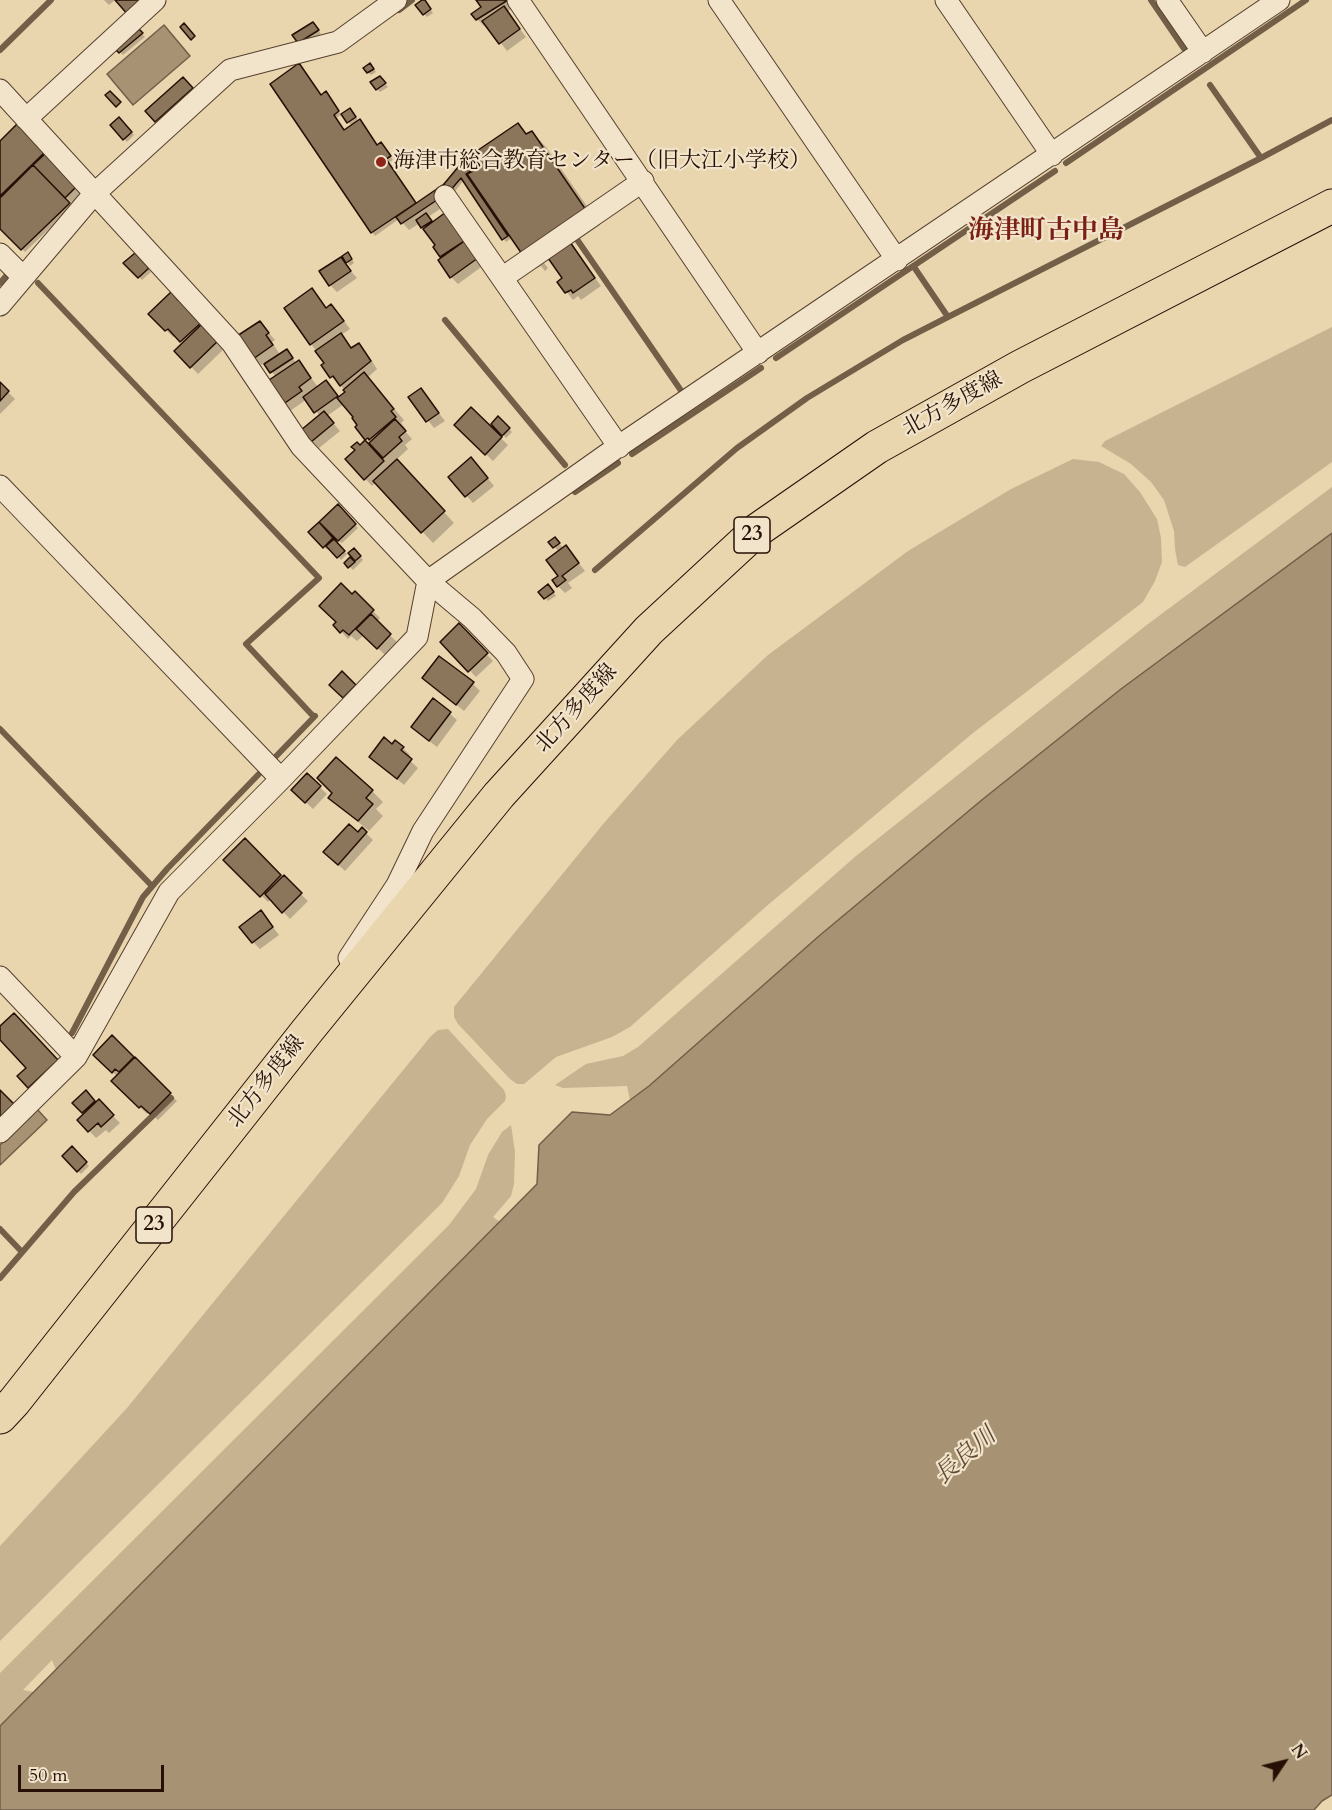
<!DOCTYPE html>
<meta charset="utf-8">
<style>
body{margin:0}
#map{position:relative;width:1332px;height:1810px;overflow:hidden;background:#e9d5ae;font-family:Cardo,serif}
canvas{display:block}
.north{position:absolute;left:1254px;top:1732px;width:60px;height:60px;-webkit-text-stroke:4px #f1e4ca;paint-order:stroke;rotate:55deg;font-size:16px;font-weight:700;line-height:24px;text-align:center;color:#260f04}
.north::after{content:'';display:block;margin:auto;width:21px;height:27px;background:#260f04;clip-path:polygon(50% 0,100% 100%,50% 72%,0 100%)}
.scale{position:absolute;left:18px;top:1765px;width:146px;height:27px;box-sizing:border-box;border:3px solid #260f04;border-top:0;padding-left:8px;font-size:18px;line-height:21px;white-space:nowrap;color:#260f04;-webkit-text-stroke:4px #f1e4ca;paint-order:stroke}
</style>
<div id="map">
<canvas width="1332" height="1810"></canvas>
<div class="north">N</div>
<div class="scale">50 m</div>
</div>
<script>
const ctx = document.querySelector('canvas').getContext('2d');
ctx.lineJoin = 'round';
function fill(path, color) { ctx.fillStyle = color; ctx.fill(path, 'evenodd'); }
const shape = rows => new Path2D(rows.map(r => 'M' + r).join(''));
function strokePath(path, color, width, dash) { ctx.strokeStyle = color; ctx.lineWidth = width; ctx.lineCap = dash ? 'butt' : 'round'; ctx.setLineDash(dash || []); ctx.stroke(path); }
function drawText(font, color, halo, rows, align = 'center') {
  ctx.font = font + ' Cardo,"Noto Serif JP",serif'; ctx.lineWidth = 4.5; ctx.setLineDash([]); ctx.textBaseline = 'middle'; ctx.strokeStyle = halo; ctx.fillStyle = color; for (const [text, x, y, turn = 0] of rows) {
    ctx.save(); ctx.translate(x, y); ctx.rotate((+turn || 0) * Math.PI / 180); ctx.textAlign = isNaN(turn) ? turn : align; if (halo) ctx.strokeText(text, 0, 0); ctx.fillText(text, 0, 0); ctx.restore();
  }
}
const green = shape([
 [1332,327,1332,462,1185,567,1178,565,1175,549,1174,531,1164,500,1151,482,1131,464,1101,446,1105,441],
 [1073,459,1099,462,1124,474,1140,492,1157,519,1161,538,1162,562,1155,581,1143,602,973,733,769,904,630,1027,612,1037,556,1057,524,1084,517,1084,510,1079,458,1024,454,1017,454,1007,604,823,677,740,768,655,908,551,1011,489],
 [1332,487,1332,533,1121,689,983,799,819,936,649,1086,630,1100,627,1086,563,1088,555,1085,586,1064,623,1056,638,1047,856,856,1144,627],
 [448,1029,504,1090,506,1096,505,1101,487,1119,470,1145,459,1176,442,1203,0,1641,0,1546,127,1408,431,1036,438,1030],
 [511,1125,515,1152,514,1184,511,1196,493,1217,500,1222,56,1670,52,1660,23,1690,34,1692,0,1726,0,1673,449,1225,476,1189,488,1155,502,1132]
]);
const water = shape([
 [164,25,190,56,133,105,107,74,164,25],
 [1332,533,1332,1795,1322,1801,1314,1810,0,1810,0,1726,537,1184,539,1145,572,1112,610,1115,649,1086,819,936,983,799,1121,689,1332,533],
 [37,1109,47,1120,0,1165,0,1145,37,1109]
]);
const shadow = shape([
 [104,0,115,0,109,5],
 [478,0,509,0,514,7,507,12,526,37,507,51,487,25,484,26,477,19,483,7],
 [427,4,433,13,427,17,424,14],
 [316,27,321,34,302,45,299,42],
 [139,31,145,37,123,55,118,50],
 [373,68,376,72,371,75,368,72],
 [183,79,199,96,163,128,156,121],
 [383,81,388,87,380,92,377,89],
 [272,84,321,96,329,96,341,115,336,118,345,131,352,126,348,122,353,113,377,147,384,147,393,160,388,163,417,205,444,186,464,162,471,168,518,125,528,135,532,132,546,147,600,225,571,245,601,286,581,300,578,296,573,300,559,282,565,278,551,259,544,263,548,268,545,271,541,266,537,268,523,253,512,238,506,242,464,180,452,195,455,199,428,217,433,224,446,214,484,265,458,284,451,277,443,259,435,247,437,246,420,223,409,230,399,219,375,236],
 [119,119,134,135,127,142,112,125],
 [17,126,83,194,73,204,37,166,34,169,72,207,25,252,0,226,0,143],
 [135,255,151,272,142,280,125,263],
 [344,257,351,257,354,263,350,266],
 [340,259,357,278,337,292,330,285],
 [312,290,327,309,331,306,338,313,350,329,341,335,353,349,359,345,366,352,377,369,367,378,404,420,401,423,406,429,404,430,412,439,405,445,408,449,396,460,454,523,433,543,376,482,372,486,347,459,360,447,371,443,355,418,344,404,327,416,340,431,319,448,312,441,320,416,307,399,290,411,283,404,276,377,265,363,261,365,254,358,260,323,275,340,272,342,280,355,290,354,296,363,299,362,318,387,333,389,339,398,347,392,332,377,323,365,326,364,311,344],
 [150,314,205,324,227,346,198,374,176,351,184,344,176,335,173,337],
 [0,384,15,399,0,414],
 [421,390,445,421,434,428,410,397],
 [471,409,508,445,493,461,456,425],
 [498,418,512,432,506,438,493,424],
 [478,466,494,486,473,503,450,477],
 [338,507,358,528,342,543,331,538,347,554,341,560,329,547,327,550,310,532],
 [550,542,558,542,564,549,566,547,585,571,568,583,572,588,565,593,558,586,560,577,559,552],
 [354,550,363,560,353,570,346,563,353,556],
 [551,589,556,596,548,601,541,592],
 [355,593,380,618,376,622,397,642,385,655,364,635,357,641,351,636,348,639,335,625],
 [459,626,493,661,476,677,442,642],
 [424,678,473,684,480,691,464,711],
 [434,700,457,720,437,747,420,734],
 [392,746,403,748,410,755,407,758,418,768,404,785,371,757],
 [307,775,327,794,313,809,300,797],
 [372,791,383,802,376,809,383,816,369,831,330,798],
 [362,829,373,840,345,871,332,859],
 [245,840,308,901,290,919,271,899,268,902,225,860],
 [261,912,279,935,260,949,253,942],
 [25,1026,68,1072,40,1097,19,1076,28,1068,0,1038,0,1028],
 [112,1037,177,1101,158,1120,149,1112,147,1114,113,1081,118,1077,95,1055],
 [86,1092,97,1104,99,1102,120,1123,109,1133,106,1130,96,1138,79,1120,85,1115,74,1103],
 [72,1148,89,1166,81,1174,64,1156]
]);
const stream = shape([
 [1151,0,1185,50],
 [399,10,412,0],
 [0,50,51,0],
 [1261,158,1332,120],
 [1066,163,1306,0],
 [576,238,682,392],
 [0,283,7,275],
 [38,283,319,578,246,644,314,717],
 [948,317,1261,158,1210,85],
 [445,320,565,465],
 [776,358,1055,171],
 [632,454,761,368],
 [575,492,618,463],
 [595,570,737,448,807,398,903,340,948,317,914,267],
 [0,729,152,886],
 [72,1033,143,897,167,869,315,716],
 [0,1229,22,1252],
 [0,1278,74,1192,171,1098]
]);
const building = shape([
 [115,0,144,0,129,16,115,0],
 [422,0,425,0,431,9,423,15,415,5,422,0],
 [476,0,508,0,476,20,471,14,481,7,476,0],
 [504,6,520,29,499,44,482,21,504,6],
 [313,22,319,30,298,43,292,35,313,22],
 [184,23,195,36,191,40,180,27,184,23],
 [139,29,143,33,119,53,116,50,139,29],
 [299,63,321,95,326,91,339,111,334,115,344,130,360,119,377,145,381,142,391,156,386,159,416,203,371,233,270,84,299,63],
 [370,63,374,69,367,73,363,68,370,63],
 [380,76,386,83,376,90,370,82,380,76],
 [183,77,193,88,155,122,145,111,183,77],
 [110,91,121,102,116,107,105,95,110,91],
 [350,108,356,117,347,123,341,114,350,108],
 [119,117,132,132,123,140,110,125,119,117],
 [518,123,526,134,532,131,586,210,522,254,467,174,473,171,465,159,518,123],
 [17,124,45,152,0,196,0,141,17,124],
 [46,153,77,186,65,198,33,165,46,153],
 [464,160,472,170,466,174,508,236,502,240,461,178,449,192,444,184,464,160],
 [33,165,70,203,21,250,0,229,0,198,33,165],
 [444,184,449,192,401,224,396,217,444,184],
 [446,212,466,240,440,257,433,247,435,245,423,229,446,212],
 [426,213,432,221,421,228,416,220,426,213],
 [466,240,478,258,450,278,438,260,466,240],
 [570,242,595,278,573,293,571,290,565,293,557,282,562,278,548,258,570,242],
 [348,252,352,259,346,263,342,256,348,252],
 [135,253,149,268,138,278,123,263,135,253],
 [341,257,351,271,329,286,319,271,341,257],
 [312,288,326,308,331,304,344,321,310,345,284,308,312,288],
 [171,292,178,300,181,297,203,321,180,342,168,329,165,331,148,314,171,292],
 [205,321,221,338,190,368,174,351,205,321],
 [260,321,269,333,266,335,273,345,253,359,237,336,260,321],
 [341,333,351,348,359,343,371,361,340,386,333,376,330,378,321,365,324,363,315,351,341,333],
 [287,349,293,358,270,373,264,364,287,349],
 [299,360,311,378,299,387,302,391,282,405,266,382,299,360],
 [364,372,394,409,391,411,396,417,369,440,368,438,365,440,355,427,357,425,352,418,353,417,337,398,345,392,343,390,364,372],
 [326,380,338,396,314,413,303,397,326,380],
 [0,382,9,391,0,401,0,382],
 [421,388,439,413,426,422,408,397,421,388],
 [471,407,502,437,485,455,454,425,471,407],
 [324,411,334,423,311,442,301,430,324,411],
 [498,416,510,428,502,436,491,424,498,416],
 [395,419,406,431,399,437,402,441,383,458,369,443,395,419],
 [365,440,384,461,364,480,345,459,355,450,351,447,357,442,360,445,365,440],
 [471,457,488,478,465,497,448,477,471,457],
 [397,459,445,511,421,533,373,481,397,459],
 [338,504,356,524,338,541,319,522,338,504],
 [319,522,333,538,323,548,308,532,319,522],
 [555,537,560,543,553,548,548,542,555,537],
 [334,539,345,551,337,558,326,546,334,539],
 [566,545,579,563,562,576,566,580,557,587,552,580,558,576,546,560,566,545],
 [354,548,361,556,355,561,348,553,354,548],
 [350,557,355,562,348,568,344,563,350,557],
 [341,583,352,594,355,591,374,610,349,635,343,630,340,633,333,625,336,622,319,606,341,583],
 [548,584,554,592,544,599,538,592,548,584],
 [371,614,391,634,377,649,356,629,371,614],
 [459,623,488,653,468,672,440,642,459,623],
 [439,656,474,682,456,705,422,678,439,656],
 [342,671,356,685,343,698,329,685,342,671],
 [433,698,451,712,429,741,411,727,433,698],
 [384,737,392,744,395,740,404,747,401,750,412,759,397,779,369,757,384,737],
 [336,757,373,790,366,798,373,804,358,821,328,798,332,793,317,778,336,757],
 [307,773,321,786,305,803,291,790,307,773],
 [349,824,358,832,362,827,367,832,338,865,323,852,349,824],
 [245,838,281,875,260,897,223,860,245,838],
 [284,875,302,893,282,913,265,894,284,875],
 [261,910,273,927,252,943,239,927,261,910],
 [14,1013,58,1060,28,1088,17,1076,26,1068,0,1040,0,1026,14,1013],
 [112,1035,134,1057,119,1072,115,1069,112,1073,93,1055,112,1035],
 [135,1057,171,1093,150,1114,141,1106,139,1108,111,1081,135,1057],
 [0,1090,14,1104,0,1118,0,1090],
 [86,1090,95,1101,82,1113,72,1103,86,1090],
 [99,1099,114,1115,101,1127,98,1123,88,1132,77,1120,99,1099],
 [72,1146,87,1162,77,1172,62,1156,72,1146]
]);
const street = shape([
 [518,0,758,353],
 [719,0,897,260],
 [946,0,1052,155],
 [1167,0,1203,52],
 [0,90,232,343,301,446,428,581,472,618,506,653,523,679,423,831,397,885,349,958],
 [26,119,155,0],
 [445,196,502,278],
 [0,254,23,277],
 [0,305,94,194,230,70,338,42,396,0],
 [619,447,502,278,643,181],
 [0,486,281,779],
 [0,977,76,1057],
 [0,1132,76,1057,169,892,281,779,417,637,428,581,616,448,1279,0]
]);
const primary = shape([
 [0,1417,14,1402,307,1031,499,795,649,630,756,531,877,447,1020,367,1332,206]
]);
const markers = [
 [381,162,6,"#8f2418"]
];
const shields = [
 [752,535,36],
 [154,1225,36]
];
const shieldNames = [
 ["23",752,535],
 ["23",154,1225]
];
const poiNames = [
 ["海津市総合教育センター（旧大江小学校）",393,162]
];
const streetNames = [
 ["北方多度線",953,405,-29],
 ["北方多度線",577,709,-48],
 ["北方多度線",267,1082,-52]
];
const waterNames = [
 ["長良川",966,1457,-41]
];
const quarterNames = [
 ["海津町古中島",1046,232]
];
fill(green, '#c8b391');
fill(water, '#a79274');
strokePath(water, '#735e47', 1.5);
fill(shadow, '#0003');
strokePath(stream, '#735e47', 6);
fill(building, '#8b765c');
strokePath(building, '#260f04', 1.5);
strokePath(street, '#57402e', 23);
strokePath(primary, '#260f04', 35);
strokePath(street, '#f1e4ca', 21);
strokePath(primary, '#e9d5ae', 33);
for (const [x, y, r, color] of markers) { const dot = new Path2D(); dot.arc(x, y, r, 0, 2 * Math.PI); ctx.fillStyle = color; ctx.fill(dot); strokePath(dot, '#f1e4ca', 2); }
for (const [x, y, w] of shields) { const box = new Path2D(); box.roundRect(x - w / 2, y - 18, w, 36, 4.5); ctx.fillStyle = '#f1e4ca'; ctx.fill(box); strokePath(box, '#260f04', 1.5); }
drawText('bold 21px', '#260f04', null, shieldNames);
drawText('22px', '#260f04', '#f1e4ca', poiNames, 'left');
drawText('22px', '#260f04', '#f1e4ca', streetNames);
drawText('italic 24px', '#604a36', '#f1e4ca', waterNames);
drawText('bold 26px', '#7a1f14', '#f1e4ca', quarterNames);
</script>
